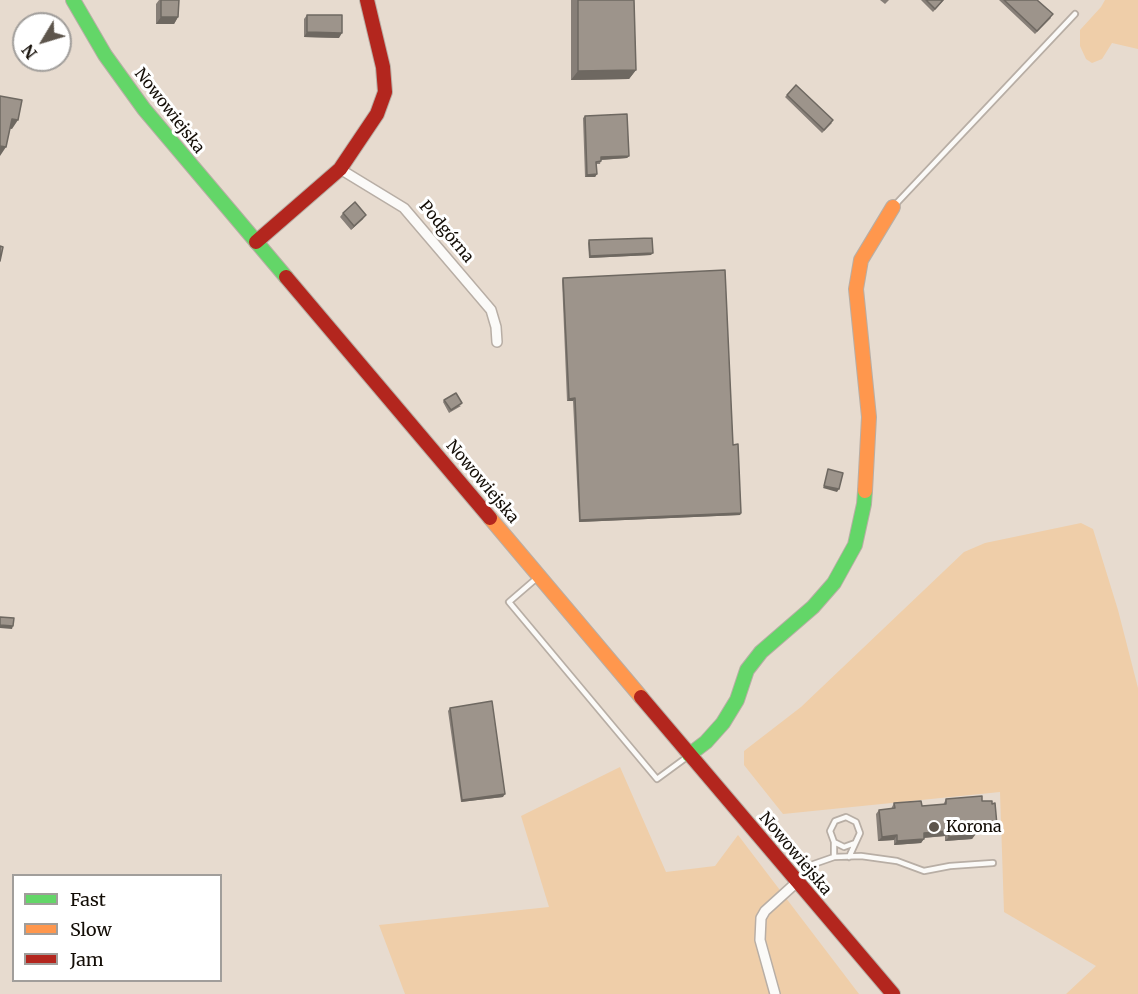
<!DOCTYPE html>
<meta charset="utf-8">
<style>
body{margin:0}
#map{position:relative;width:1138px;height:994px;overflow:hidden;background:#e7dbcf;font-family:Merriweather,serif}
canvas{display:block}
.legend{position:absolute;left:12px;top:874px;width:210px;height:108px;box-sizing:border-box;background:#fff;border:2px solid #a19e9b;margin:0;padding:8px 10px;list-style:none;font-size:18px;color:#130d06}
.legend li{display:flex;align-items:center;gap:12px;height:30px}
.legend b{width:30px;border:2px solid #a19e9b}
.north{position:absolute;left:12px;top:12px;width:60px;height:60px;box-sizing:border-box;background:#fff;border:2px solid #a19e9b;border-radius:50%;rotate:232deg;font-size:16px;font-weight:700;line-height:24px;text-align:center;color:#130d06}
.north::after{content:'';display:block;margin:auto;width:21px;height:27px;background:#5d554c;clip-path:polygon(50% 0,100% 100%,50% 72%,0 100%)}
</style>
<div id="map">
<canvas width="1138" height="994"></canvas>
<ul class="legend">
<li><b style="height:8px;background:#63d668"></b>Fast</li>
<li><b style="height:8px;background:#ff974d"></b>Slow</li>
<li><b style="height:8px;background:#b3261e"></b>Jam</li>
</ul>
<div class="north">N</div>
</div>
<script>
const ctx = document.querySelector('canvas').getContext('2d');
ctx.lineJoin = 'round';
function fill(path, color) { ctx.fillStyle = color; ctx.fill(path, 'evenodd'); }
const shape = rows => new Path2D(rows.map(r => 'M' + r).join(''));
function strokePath(path, color, width, dash) { ctx.strokeStyle = color; ctx.lineWidth = width; ctx.lineCap = dash ? 'butt' : 'round'; ctx.setLineDash(dash || []); ctx.stroke(path); }
function drawText(font, color, halo, rows, align = 'center') {
  ctx.font = font + ' Merriweather,serif'; ctx.lineWidth = 6; ctx.setLineDash([]); ctx.textBaseline = 'middle'; ctx.strokeStyle = halo; ctx.fillStyle = color; for (const [text, x, y, turn = 0] of rows) {
    ctx.save(); ctx.translate(x, y); ctx.rotate((+turn || 0) * Math.PI / 180); ctx.textAlign = isNaN(turn) ? turn : align; if (halo) ctx.strokeText(text, 0, 0); ctx.fillText(text, 0, 0); ctx.restore();
  }
}
const green = shape([
 [1105,0,1138,0,1138,49,1112,43,1102,59,1092,63,1086,59,1080,46,1080,30,1101,7],
 [1081,523,1093,529,1118,610,1138,688,1138,994,1066,994,1096,966,1004,912,1000,792,783,814,744,765,744,751,801,707,964,552,985,543],
 [620,767,666,872,715,866,738,835,859,994,405,994,379,925,549,907,521,816]
]);
const lane = shape([
 [894,206,1075,14],
 [538,577,509,602,657,779,687,757],
 [834,842,834,857],
 [849,857,860,833,856,822,846,817,835,821,830,831,834,842,844,847,855,843],
 [799,879,811,865,834,857,861,856,897,861,924,871,950,866,993,863]
]);
const street = shape([
 [340,169,404,208,491,310,496,327,497,342],
 [775,994,760,940,761,918,765,911,797,882]
]);
const fast = shape([
 [73,0,105,55,144,109,286,277],
 [689,755,706,742,723,723,737,700,747,670,761,652,813,607,834,583,855,545,864,504,865,491]
]);
const slow = shape([
 [865,491,869,417,856,289,861,260,893,207],
 [490,518,641,697]
]);
const jam = shape([
 [256,242,340,169,377,114,385,92,383,67,367,0],
 [286,277,490,518],
 [641,697,893,994]
]);
const wall = shape([
 [159,0,179,0,178,17,174,24,156,24,156,4],
 [571,0,634,0,636,70,629,79,571,80],
 [880,0,889,0,885,4],
 [921,0,944,0,933,12],
 [999,0,1037,0,1051,18,1035,34],
 [307,15,339,38,304,37,304,19],
 [787,95,832,123,822,133,785,97],
 [585,116,629,156,627,158,601,160,600,164,596,164,597,174,595,177,585,177,583,118],
 [343,213,363,219,351,230,340,217],
 [589,240,651,255,589,258,588,243],
 [563,278,733,445,741,513,740,515,579,522,573,401,567,401,562,280],
 [444,400,461,406,449,413,443,402],
 [450,708,503,797,461,802,448,711],
 [946,799,982,801,997,825,991,832,975,833,972,839,945,841,945,836,924,838,921,843,894,845,894,840,878,841,876,814,879,810,891,809,894,803,922,806,943,805]
]);
const shadedWall = shape([
 [161,17,178,17,174,24,156,24],
 [307,32,342,33,339,38,304,37],
 [636,70,629,79,571,80,578,71],
 [12,119,18,120,12,129,6,128],
 [0,146,6,147,0,156],
 [629,156,627,158,599,160,601,157],
 [597,174,595,177,585,177,587,175],
 [366,215,363,219,351,230,354,226],
 [653,253,651,255,589,258,590,256],
 [575,398,573,401,567,401,569,399],
 [824,486,839,489,837,492,823,488],
 [741,513,740,515,579,522,580,520],
 [0,625,13,626,12,629,0,628],
 [505,794,503,797,461,802,462,800],
 [997,825,991,832,972,834,975,829],
 [948,831,945,836,921,838,924,833],
 [976,834,972,839,945,841,949,837],
 [897,835,894,840,878,841,882,837],
 [924,839,921,843,894,845,897,841]
]);
const building = shape([
 [161,0,179,0,178,17,161,17,161,0],
 [578,0,634,0,636,70,578,71,578,0],
 [926,0,943,0,935,9,926,0],
 [1004,0,1037,0,1053,14,1037,31,1004,0],
 [307,15,342,15,342,33,307,32,307,15],
 [796,85,833,120,824,130,787,95,796,85],
 [0,96,22,100,18,120,12,119,6,147,0,146,0,96],
 [627,114,629,156,601,157,601,161,596,162,597,174,587,175,585,116,627,114],
 [355,202,366,215,354,226,343,213,355,202],
 [652,238,653,253,590,256,589,240,652,238],
 [0,246,3,247,0,261,0,246],
 [725,270,733,445,738,444,741,513,580,520,575,398,569,399,563,278,725,270],
 [456,393,462,403,451,410,444,400,456,393],
 [828,469,843,473,839,489,824,486,828,469],
 [0,617,14,618,13,626,0,625,0,617],
 [492,701,505,794,462,800,450,708,492,701],
 [982,796,982,801,992,801,992,804,995,803,997,825,994,825,994,828,975,829,976,834,949,837,948,831,924,833,924,839,897,841,897,835,882,837,879,810,895,808,894,803,921,801,922,806,946,804,946,799,982,796]
]);
const markers = [
 [934,827,6,"#5d554c"]
];
const streetNames = [
 ["Nowowiejska",169,111,52],
 ["Podgórna",446,232,50],
 ["Nowowiejska",482,482,50],
 ["Nowowiejska",795,854,50]
];
const poiNames = [
 ["Korona",946,827]
];
fill(green, '#efcea9');
strokePath(lane, '#b8aea5', 8);
strokePath(street, '#b8aea5', 12);
strokePath(fast, '#b8aea5', 16);
strokePath(slow, '#b8aea5', 16);
strokePath(jam, '#b8aea5', 16);
strokePath(lane, '#fbfaf8', 4.5);
strokePath(street, '#fbfaf8', 9);
strokePath(fast, '#63d668', 14);
strokePath(slow, '#ff974d', 14);
strokePath(jam, '#b3261e', 14);
fill(wall, '#877f78');
fill(shadedWall, '#6e6861');
fill(building, '#9d948b');
strokePath(building, '#6e6861', 1.5);
for (const [x, y, r, color] of markers) { const dot = new Path2D(); dot.arc(x, y, r, 0, 2 * Math.PI); ctx.fillStyle = color; ctx.fill(dot); strokePath(dot, '#fff', 2); }
drawText('16px', '#130d06', '#fff', streetNames);
drawText('16px', '#130d06', '#fff', poiNames, 'left');
</script>
